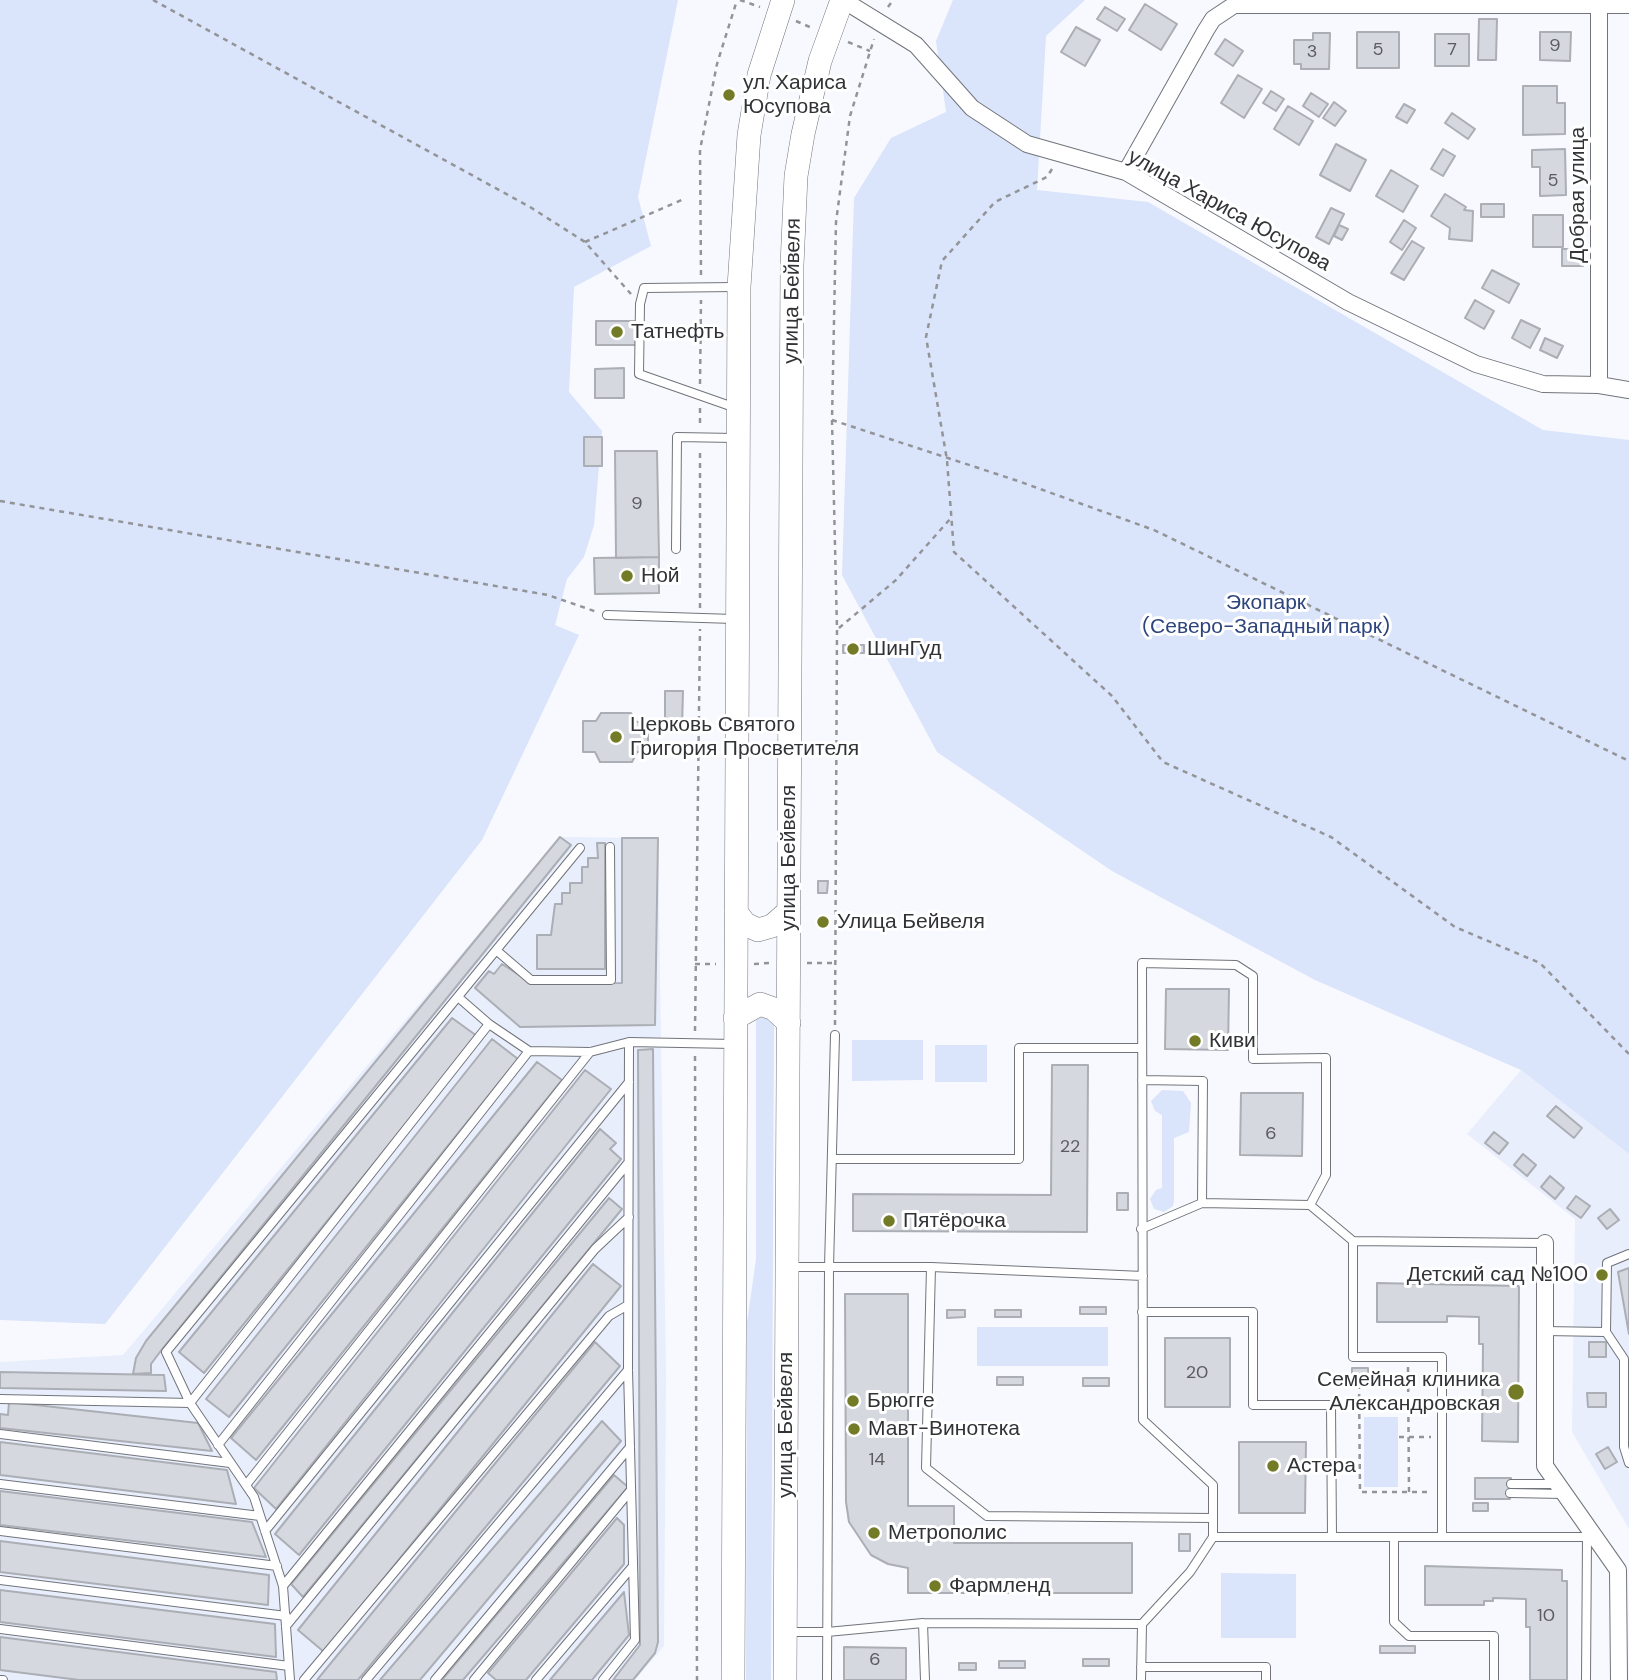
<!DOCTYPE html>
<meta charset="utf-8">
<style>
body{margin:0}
canvas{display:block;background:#f7f9fe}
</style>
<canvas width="1629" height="1680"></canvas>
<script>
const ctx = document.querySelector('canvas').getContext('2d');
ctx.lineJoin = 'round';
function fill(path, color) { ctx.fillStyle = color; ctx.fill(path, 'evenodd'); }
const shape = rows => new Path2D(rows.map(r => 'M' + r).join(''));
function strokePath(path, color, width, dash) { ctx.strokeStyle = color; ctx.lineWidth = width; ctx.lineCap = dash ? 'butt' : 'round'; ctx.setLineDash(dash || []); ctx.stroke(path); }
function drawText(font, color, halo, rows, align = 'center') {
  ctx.font = font + ' "DM Sans",sans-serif'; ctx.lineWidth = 6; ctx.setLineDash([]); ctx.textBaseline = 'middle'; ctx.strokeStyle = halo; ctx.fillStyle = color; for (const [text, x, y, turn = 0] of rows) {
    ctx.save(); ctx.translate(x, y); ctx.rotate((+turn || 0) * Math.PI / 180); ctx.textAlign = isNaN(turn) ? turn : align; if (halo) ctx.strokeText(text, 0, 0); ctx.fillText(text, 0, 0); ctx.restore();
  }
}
const built = shape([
 [560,837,658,838,666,1376,664,1646,635,1680,0,1680,0,1362,123,1355],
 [1521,1070,1629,1154,1629,1529,1572,1432,1575,1219,1467,1134]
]);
const green = shape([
 [0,0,678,0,638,197,651,246,574,287,569,392,602,431,594,525,584,557,567,579,555,625,579,635,482,840,105,1324,0,1320],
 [953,0,1085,0,1046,36,1037,190,1148,202,1543,430,1629,440,1629,1154,1521,1070,1315,980,1112,871,937,752,842,575,854,198,891,138,946,112,936,41],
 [766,1015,774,1023,771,1680,746,1680,747,1323,756,1259,756,1020],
 [852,1040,923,1040,923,1080,852,1081],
 [935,1045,987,1045,987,1082,935,1082],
 [1162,1090,1183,1091,1191,1103,1189,1132,1174,1138,1174,1201,1173,1206,1164,1212,1154,1209,1150,1199,1156,1190,1162,1188,1162,1115,1155,1111,1151,1101],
 [977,1327,1108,1327,1108,1366,977,1366],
 [1364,1417,1398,1417,1398,1487,1364,1487],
 [1221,1573,1296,1574,1296,1638,1221,1638]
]);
const building = shape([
 [1145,4,1177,24,1161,50,1129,30,1145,4],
 [1105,7,1125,19,1117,31,1097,19,1105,7],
 [1479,19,1497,19,1496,60,1478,60,1479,19],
 [1076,27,1100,40,1085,66,1061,52,1076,27],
 [1357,32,1399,32,1399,68,1357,68,1357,32],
 [1540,32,1571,32,1570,61,1540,60,1540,32],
 [1313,33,1330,33,1329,69,1301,69,1301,64,1294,64,1294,40,1313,40,1313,33],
 [1435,34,1469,34,1469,66,1435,66,1435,34],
 [1225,39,1243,51,1233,66,1215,54,1225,39],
 [1238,75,1262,89,1244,118,1221,103,1238,75],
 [1523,86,1557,86,1557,103,1565,103,1565,134,1523,135,1523,86],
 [1271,91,1284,99,1276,111,1263,103,1271,91],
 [1311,93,1328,104,1319,117,1303,106,1311,93],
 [1334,102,1346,111,1335,126,1323,118,1334,102],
 [1404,104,1415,110,1407,123,1396,117,1404,104],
 [1288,106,1313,121,1299,145,1274,129,1288,106],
 [1452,113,1475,129,1468,139,1445,123,1452,113],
 [1336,144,1366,160,1350,191,1320,175,1336,144],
 [1443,149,1455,156,1443,176,1431,169,1443,149],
 [1565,149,1566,195,1540,196,1540,167,1532,167,1532,150,1565,149],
 [1391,170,1418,186,1403,212,1376,196,1391,170],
 [1445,194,1466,207,1464,210,1473,211,1472,241,1449,239,1450,228,1431,216,1445,194],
 [1481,204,1504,204,1504,217,1481,217,1481,204],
 [1331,208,1344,214,1329,244,1316,237,1331,208],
 [1533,215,1563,215,1563,247,1533,247,1533,215],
 [1404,220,1416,228,1402,250,1390,242,1404,220],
 [1339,225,1348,229,1342,240,1334,236,1339,225],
 [1412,241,1424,248,1404,280,1391,273,1412,241],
 [1562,249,1583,249,1583,266,1562,266,1562,249],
 [1492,270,1519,284,1509,303,1482,288,1492,270],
 [1475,300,1494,311,1484,329,1465,318,1475,300],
 [1521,320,1540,329,1530,348,1512,338,1521,320],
 [596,321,636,321,636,345,596,345,596,321],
 [1545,338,1563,346,1557,358,1540,350,1545,338],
 [624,368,624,398,595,398,595,369,624,368],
 [584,437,602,437,602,466,584,466,584,437],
 [615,451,657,451,659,557,616,558,615,451],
 [659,557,659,593,595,594,594,558,659,557],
 [843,645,864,645,864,653,843,653,843,645],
 [665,691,683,691,682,728,665,728,665,691],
 [601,713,631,713,637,722,648,722,648,752,637,752,632,762,600,762,595,752,583,752,583,721,596,721,601,713],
 [560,837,571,845,160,1352,151,1364,151,1373,133,1374,136,1358,146,1341,560,837],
 [622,838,658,838,655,1025,520,1027,475,988,489,971,494,974,502,964,533,984,622,983,622,838],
 [597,843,605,843,605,969,537,969,537,935,551,935,555,904,562,904,562,893,570,893,570,883,582,883,582,867,588,867,588,858,598,858,597,843],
 [818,881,828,881,827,893,818,893,818,881],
 [1166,989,1229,989,1228,1050,1165,1049,1166,989],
 [452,1018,477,1036,204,1373,179,1352,452,1018],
 [492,1039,518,1059,229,1417,206,1399,492,1039],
 [653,1049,658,1642,655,1653,633,1680,613,1680,640,1645,638,1050,653,1049],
 [537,1062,562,1080,256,1460,231,1438,537,1062],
 [1052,1065,1088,1065,1087,1232,853,1231,853,1194,1051,1195,1052,1065],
 [585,1070,611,1089,276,1509,254,1488,585,1070],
 [1241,1093,1303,1093,1302,1156,1240,1155,1241,1093],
 [1556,1106,1582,1128,1574,1138,1547,1116,1556,1106],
 [600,1129,616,1143,610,1149,621,1159,299,1555,275,1534,600,1129],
 [1494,1132,1508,1143,1499,1154,1485,1143,1494,1132],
 [1523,1154,1536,1165,1527,1176,1514,1165,1523,1154],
 [1550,1176,1564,1188,1555,1199,1541,1187,1550,1176],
 [1117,1193,1128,1193,1128,1210,1117,1210,1117,1193],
 [1576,1196,1590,1206,1581,1218,1567,1208,1576,1196],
 [609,1198,622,1209,303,1597,291,1584,609,1198],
 [1610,1209,1619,1220,1607,1229,1598,1218,1610,1209],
 [593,1264,621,1286,324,1652,298,1630,593,1264],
 [1629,1268,1629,1334,1618,1272,1629,1268],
 [1377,1283,1519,1286,1518,1442,1482,1441,1483,1344,1479,1344,1479,1317,1447,1316,1447,1322,1377,1322,1377,1283],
 [845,1294,908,1294,908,1506,954,1506,954,1543,1132,1543,1132,1593,908,1593,908,1568,888,1564,871,1555,849,1522,846,1502,845,1294],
 [1080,1307,1106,1307,1106,1314,1080,1314,1080,1307],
 [947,1310,965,1310,965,1317,947,1318,947,1310],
 [995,1310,1021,1310,1021,1317,995,1317,995,1310],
 [1165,1338,1230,1338,1230,1407,1165,1407,1165,1338],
 [595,1342,620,1366,358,1680,317,1680,595,1342],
 [1589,1342,1606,1342,1606,1357,1589,1357,1589,1342],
 [1352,1368,1368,1368,1368,1376,1352,1376,1352,1368],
 [0,1372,164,1375,166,1391,0,1388,0,1372],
 [997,1377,1023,1377,1023,1385,997,1385,997,1377],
 [1083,1378,1109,1378,1109,1386,1083,1386,1083,1378],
 [1587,1393,1606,1393,1606,1407,1588,1407,1587,1393],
 [9,1402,198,1423,212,1451,0,1428,0,1414,8,1415,9,1402],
 [602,1421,621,1441,420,1680,380,1680,602,1421],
 [0,1442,227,1470,236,1504,0,1475,0,1442],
 [1239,1442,1306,1442,1305,1513,1239,1513,1239,1442],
 [1608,1447,1617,1462,1605,1469,1596,1454,1608,1447],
 [614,1475,628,1487,463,1680,442,1680,614,1475],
 [1475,1478,1511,1478,1510,1499,1475,1499,1475,1478],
 [0,1491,252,1522,266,1557,0,1525,0,1491],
 [1473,1503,1488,1503,1488,1511,1473,1511,1473,1503],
 [617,1518,624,1525,624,1564,526,1680,496,1680,488,1673,617,1518],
 [1179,1534,1190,1534,1190,1551,1179,1551,1179,1534],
 [0,1541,269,1575,268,1605,0,1572,0,1541],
 [1425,1566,1562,1570,1562,1581,1567,1581,1567,1680,1530,1680,1530,1627,1526,1627,1526,1599,1493,1598,1493,1601,1484,1601,1484,1605,1425,1605,1425,1566],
 [0,1590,275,1624,276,1657,0,1622,0,1590],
 [624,1592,629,1635,592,1680,550,1680,624,1592],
 [0,1637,276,1672,277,1680,79,1680,0,1670,0,1637],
 [1380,1646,1415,1646,1415,1653,1380,1653,1380,1646],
 [844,1647,906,1648,906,1680,844,1680,844,1647],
 [1083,1659,1109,1659,1109,1666,1083,1666,1083,1659],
 [999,1661,1025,1661,1025,1668,999,1668,999,1661],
 [959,1663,976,1663,976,1670,959,1670,959,1663]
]);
const path = shape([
 [153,0,530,207,585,242,631,294],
 [740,0,760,7],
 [888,7,893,0],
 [796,21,812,28],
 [848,42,870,51],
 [1052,169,1047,177,995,202,942,261,926,337,947,460,954,552,1112,696,1163,762,1331,837,1455,927,1540,963,1629,1054],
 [585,242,684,199],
 [701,275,700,150,717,64,737,0],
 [700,384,701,300],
 [700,408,700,426],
 [832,420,1018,481,1154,530,1629,761],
 [0,501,548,595,597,612],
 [700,608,700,450],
 [839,628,896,580,951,518],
 [807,963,835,963],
 [695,964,716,964],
 [754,964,769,963],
 [835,1025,837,629,832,420,836,222,850,116,874,39],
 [695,1031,700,629],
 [695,1056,697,1680],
 [1408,1367,1409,1492],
 [1408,1384,1359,1383,1360,1492,1430,1492],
 [1399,1437,1431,1437]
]);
const service = shape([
 [736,287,644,288,640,304,639,374,736,408],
 [676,549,677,437,735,438],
 [607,615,734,619],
 [496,950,531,980,611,980,610,847],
 [458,997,489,1024,529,1051,590,1052,629,1042,733,1044],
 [834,1159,1019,1159,1019,1048,1142,1048],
 [1202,1203,1310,1205],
 [1141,1229,1202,1203,1203,1081,1142,1080],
 [1353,1241,1353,1357,1442,1357,1442,1537],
 [1629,1254,1607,1263,1606,1332,1624,1359,1624,1447,1629,1463],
 [789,1267,931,1267,1143,1276],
 [931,1267,926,1468,987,1516,1213,1518],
 [1142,1312,1253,1312,1253,1405,1331,1405,1332,1537],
 [1545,1331,1606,1332],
 [0,1399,190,1403,489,1024],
 [0,1434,230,1463],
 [218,1445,529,1051],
 [0,1484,260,1516],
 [1511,1484,1557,1484],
 [246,1485,590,1052],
 [1510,1493,1563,1494],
 [0,1531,277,1566],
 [265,1531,629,1082],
 [1213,1537,1594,1537],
 [1394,1537,1394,1622,1409,1636,1494,1636,1494,1680],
 [0,1580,286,1616],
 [283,1586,628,1163],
 [923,1623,925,1680],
 [286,1626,595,1249,629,1217],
 [0,1629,289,1666],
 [788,1632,827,1632,923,1623,1142,1624],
 [1141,1667,1266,1667,1266,1680],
 [0,1680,3,1680],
 [290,1680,283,1586,254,1497,190,1403,166,1352,580,848],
 [304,1680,609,1316,628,1305],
 [366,1680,628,1370],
 [435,1680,630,1447],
 [474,1680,631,1490],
 [536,1680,633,1566],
 [603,1680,635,1640,628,1370,629,1042],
 [827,1680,829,1267,835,1035],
 [1141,1680,1142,1624,1190,1572,1213,1537,1213,1485,1143,1420,1142,963,1236,965,1253,976,1253,1059,1326,1058,1326,1175,1310,1205,1353,1241,1545,1243],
 [1586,1680,1587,1537]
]);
const minor = shape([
 [843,0,916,45,972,108,1027,144,1126,172,1348,302,1476,364,1543,384,1599,385,1629,390],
 [1599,5,1599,385],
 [1126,172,1206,30,1213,19,1234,5,1629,5],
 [1545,1243,1545,1466,1618,1570,1619,1680]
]);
const secondary = shape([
 [736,912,745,924,758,930,772,926,789,911],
 [735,1018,760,1004,774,1009,789,1023],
 [733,1680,739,287,749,135,759,75,783,0],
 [785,1680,792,265,796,176,803,134,820,61,842,0]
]);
const markers = [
 [729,95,7,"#747b26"],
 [617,332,7,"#747b26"],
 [627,576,7,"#747b26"],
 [853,649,7,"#747b26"],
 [616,737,7,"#747b26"],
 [823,922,7,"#747b26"],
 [1195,1041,7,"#747b26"],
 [889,1221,7,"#747b26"],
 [1602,1275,7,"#747b26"],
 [1516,1392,9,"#747b26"],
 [853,1401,7,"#747b26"],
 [854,1429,7,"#747b26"],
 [1273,1466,7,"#747b26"],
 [874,1533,7,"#747b26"],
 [935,1586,7,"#747b26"]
];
const numberNames = [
 ["9",1555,46],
 ["5",1378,50],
 ["7",1452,50],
 ["3",1312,52],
 ["5",1553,181],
 ["9",637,504],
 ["6",1271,1134],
 ["22",1070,1147],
 ["20",1197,1373],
 ["14",877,1460],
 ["10",1546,1616],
 ["6",875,1660]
];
const poiNames = [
 ["ул. Хариса",743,83],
 ["Юсупова",743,107],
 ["Татнефть",631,332],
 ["Ной",641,576],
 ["ШинГуд",867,649],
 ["Церковь Святого",630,725],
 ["Григория Просветителя",630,749],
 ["Улица Бейвеля",837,922],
 ["Киви",1209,1041],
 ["Пятёрочка",903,1221],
 ["Детский сад №100",1588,1275,"right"],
 ["Семейная клиника",1500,1380,"right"],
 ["Александровская",1500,1404,"right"],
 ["Брюгге",867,1401],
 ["Мавт-Винотека",868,1429],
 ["Астера",1287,1466],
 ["Метрополис",888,1533],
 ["Фармленд",949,1586]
];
const streetNames = [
 ["Добрая улица",1578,195,-90],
 ["улица Хариса Юсупова",1229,211,29],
 ["улица Бейвеля",793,291,-89],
 ["улица Бейвеля",789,858,-90],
 ["улица Бейвеля",786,1425,-90]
];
const parkNames = [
 ["Экопарк",1266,603],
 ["(Северо-Западный парк)",1266,627]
];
fill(built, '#e8eefc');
fill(green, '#dae4fa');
fill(building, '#d5d8de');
strokePath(building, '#abaeb4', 2);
strokePath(service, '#71747a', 10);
strokePath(minor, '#71747a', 18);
strokePath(secondary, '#71747a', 24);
strokePath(path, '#939498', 2.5, [5, 5]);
strokePath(service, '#fff', 8);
strokePath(minor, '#fff', 16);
strokePath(secondary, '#fff', 23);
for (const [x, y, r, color] of markers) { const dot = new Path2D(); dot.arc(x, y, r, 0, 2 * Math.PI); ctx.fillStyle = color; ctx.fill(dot); strokePath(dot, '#fff', 2.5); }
drawText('18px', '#5b5c60', null, numberNames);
drawText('21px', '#323336', '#fff', poiNames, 'left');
drawText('21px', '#323336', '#fff', streetNames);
drawText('21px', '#2d447d', '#fff', parkNames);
</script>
